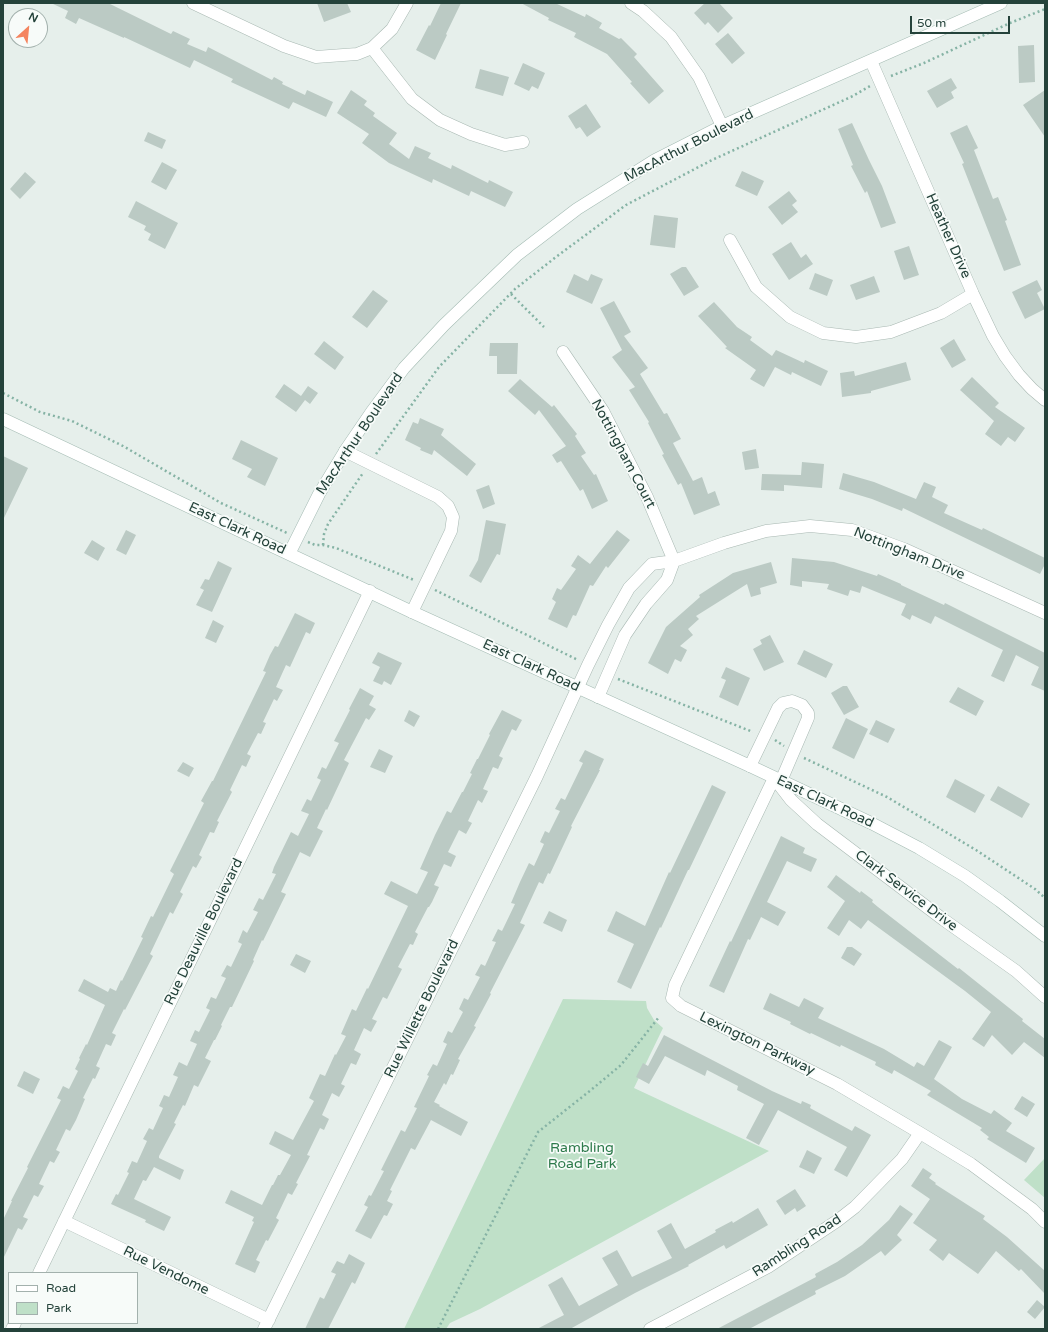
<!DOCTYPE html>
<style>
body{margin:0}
#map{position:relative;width:1048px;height:1332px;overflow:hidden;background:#e6efeb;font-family:"Varela Round",sans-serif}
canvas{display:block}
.frame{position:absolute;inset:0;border:4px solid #24423a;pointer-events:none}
.legend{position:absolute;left:8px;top:1272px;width:130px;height:52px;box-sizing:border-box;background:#f7fbf9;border:1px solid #a3b1ad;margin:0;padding:5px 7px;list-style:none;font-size:12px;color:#24423a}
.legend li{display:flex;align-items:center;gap:8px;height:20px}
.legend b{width:20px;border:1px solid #a3b1ad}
.north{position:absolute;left:8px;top:8px;width:40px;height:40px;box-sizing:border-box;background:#f7fbf9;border:1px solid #a3b1ad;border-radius:50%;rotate:27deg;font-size:11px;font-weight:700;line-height:16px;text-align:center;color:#24423a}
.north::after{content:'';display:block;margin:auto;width:14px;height:18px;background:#f4845f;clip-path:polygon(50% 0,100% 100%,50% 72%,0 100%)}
.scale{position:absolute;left:910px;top:16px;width:100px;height:18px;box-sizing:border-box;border:2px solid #24423a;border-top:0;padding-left:5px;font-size:12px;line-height:14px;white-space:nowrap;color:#24423a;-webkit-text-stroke:3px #f7fbf9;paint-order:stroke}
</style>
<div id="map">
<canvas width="1048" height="1332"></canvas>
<div class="frame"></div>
<ul class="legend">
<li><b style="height:5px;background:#fff"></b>Road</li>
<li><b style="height:11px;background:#bfe0c8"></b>Park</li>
</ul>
<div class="north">N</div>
<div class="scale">50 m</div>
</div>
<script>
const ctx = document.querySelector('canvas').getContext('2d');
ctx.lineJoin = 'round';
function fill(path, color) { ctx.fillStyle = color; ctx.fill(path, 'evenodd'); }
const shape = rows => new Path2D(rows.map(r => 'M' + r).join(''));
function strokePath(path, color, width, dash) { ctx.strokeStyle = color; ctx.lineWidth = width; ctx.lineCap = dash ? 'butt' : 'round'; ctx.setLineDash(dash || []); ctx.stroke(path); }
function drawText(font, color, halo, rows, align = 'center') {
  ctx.font = font + ' "Varela Round",sans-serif'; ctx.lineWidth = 3.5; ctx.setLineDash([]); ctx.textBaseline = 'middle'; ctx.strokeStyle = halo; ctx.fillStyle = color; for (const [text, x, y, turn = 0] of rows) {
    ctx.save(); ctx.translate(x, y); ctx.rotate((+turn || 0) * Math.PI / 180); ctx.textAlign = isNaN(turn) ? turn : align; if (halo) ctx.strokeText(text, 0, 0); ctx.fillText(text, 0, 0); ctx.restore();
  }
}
const green = shape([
 [563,999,646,1001,647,1008,654,1020,663,1028,634,1088,769,1151,480,1309,450,1323,446,1329,404,1329],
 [1045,1158,1045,1198,1024,1180]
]);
const building = shape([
 [51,3,108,3,171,34,173,31,190,39,187,44,206,52,208,47,272,80,274,77,283,82,282,84,305,95,307,90,333,102,326,117,293,102,289,109,231,82,233,79,194,60,190,68,124,37,124,38,79,18,76,24,65,18,68,11],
 [317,3,347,3,351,12,324,22],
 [441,3,461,3,446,34,447,35,435,60,416,50,429,25,430,26],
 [521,3,555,3,585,17,586,14,602,23,599,28,619,39,621,38,637,54,634,57,664,91,649,104,630,83,632,82,607,54,574,37,576,33,548,20,549,18],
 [705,3,719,3,733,18,718,33,708,22,705,25,694,13],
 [728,33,745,53,732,64,715,44],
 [1034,45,1035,82,1019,83,1018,46],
 [523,63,545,73,538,89,532,86,529,91,514,84],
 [480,69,509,77,503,96,475,88],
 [951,78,957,88,951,92,954,98,937,108,927,91],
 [351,90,367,101,364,105,375,113,373,116,397,133,389,144,409,159,415,146,431,153,428,158,451,169,452,165,488,183,489,180,513,192,505,207,471,191,469,196,433,179,432,183,389,163,362,143,369,134,337,113],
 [1045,90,1045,137,1023,105],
 [586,104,601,127,587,137,580,127,576,129,568,116],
 [852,123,869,160,882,186,896,223,881,228,867,191,865,193,851,166,853,165,838,129],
 [967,125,978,148,974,150,993,199,998,197,1007,220,1005,221,1021,265,1004,271,962,164,964,163,950,133],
 [148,132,166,140,162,149,144,141],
 [162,162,177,170,166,190,151,182],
 [742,171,764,181,757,196,735,186],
 [25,172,36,182,20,199,10,189],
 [789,191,797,201,792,205,798,212,782,225,768,207],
 [136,201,178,223,165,249,148,240,151,234,144,230,146,226,128,217],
 [654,215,678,218,675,248,650,245],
 [791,242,801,258,806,254,813,264,789,280,772,254],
 [909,246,919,275,904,280,894,251],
 [682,267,686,267,699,287,684,296,670,274],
 [815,273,833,280,827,296,809,289],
 [574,274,588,281,591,274,603,279,592,304,566,292],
 [874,276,880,292,856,300,850,285],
 [1037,280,1042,290,1037,293,1045,309,1025,319,1012,292],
 [373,290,388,301,367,328,352,317],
 [614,301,631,332,624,336,648,368,640,374,664,414,667,413,681,439,673,443,693,481,702,477,708,494,715,491,720,505,694,515,681,483,678,485,662,455,664,454,648,423,649,422,629,390,635,387,612,357,622,350,600,308],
 [714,302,737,327,752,337,750,340,772,356,776,350,804,363,805,360,828,371,821,386,792,372,791,375,775,367,764,387,750,379,756,370,725,348,727,347,698,316],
 [954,339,966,360,952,368,940,348],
 [324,341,344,357,335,370,314,354],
 [490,343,518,343,517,374,497,374,497,356,489,356],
 [906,362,911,380,871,391,871,393,842,397,840,373,854,371,855,376],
 [972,377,999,403,995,407,1025,428,1015,442,1008,437,1001,446,985,434,994,421,960,390],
 [520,379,552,407,554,405,577,434,575,436,586,453,581,456,594,475,596,474,608,501,592,509,583,489,580,491,561,461,557,463,552,455,566,446,539,410,535,415,508,391],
 [284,384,301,396,308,386,318,393,310,404,305,400,296,412,275,397],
 [420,418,444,429,441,435,476,464,467,476,434,450,432,455,420,450,421,448,405,440,413,422,418,424],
 [241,440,278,458,265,486,247,477,252,469,232,459],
 [756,449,759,468,745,470,742,452],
 [3,456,28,468,3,520],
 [802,462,824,464,822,488,784,485,784,491,761,490,762,474,801,475],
 [843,473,874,482,916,499,924,482,936,487,932,497,948,505,944,513,982,530,983,528,1045,558,1045,564,1040,574,903,508,902,511,872,499,839,489],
 [489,485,495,504,483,509,476,490],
 [486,520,506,524,500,555,497,554,481,583,469,576,478,560],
 [126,530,136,535,126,555,116,550],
 [617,530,630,540,608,568,606,566,593,586,590,585,576,616,573,615,567,628,548,619,556,602,552,599,557,588,561,590,576,569,571,566,578,555,590,564],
 [92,540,105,548,98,561,84,553],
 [792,558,834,562,877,576,878,574,901,584,901,585,944,605,945,603,1045,653,1045,691,1031,685,1039,667,1016,655,1004,682,991,676,1003,650,935,616,931,624,912,615,910,620,901,615,906,604,862,586,860,593,850,590,848,596,827,589,829,584,802,581,802,587,790,585],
 [218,561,232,568,212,612,196,605,204,590,200,588,205,579,209,580],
 [771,562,777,583,760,588,761,594,751,597,747,584,696,616,699,619,688,629,693,635,680,646,687,650,681,662,675,659,668,674,648,663,666,627,700,597,699,595,733,573],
 [295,613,315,623,310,634,306,632,290,667,286,665,276,687,283,690,277,701,274,699,263,722,266,723,261,734,258,733,247,754,251,756,246,767,242,765,230,790,232,792,217,821,219,822,214,833,210,832,199,855,202,857,196,868,193,866,180,892,183,894,173,914,170,912,150,954,153,956,125,1010,124,1009,112,1033,116,1035,111,1046,106,1044,96,1066,100,1068,95,1079,93,1078,83,1098,85,1099,76,1120,70,1131,66,1129,56,1150,60,1152,54,1163,50,1161,39,1184,44,1186,38,1197,34,1195,23,1217,28,1219,22,1230,18,1228,3,1259,3,1220,12,1201,11,1201,28,1168,27,1167,61,1100,57,1098,63,1086,69,1089,78,1071,75,1069,80,1059,79,1058,86,1044,87,1045,105,1005,78,991,84,979,108,992,110,988,116,991,121,980,122,981,143,938,141,937,151,916,153,917,174,874,170,871,204,803,201,801,212,781,213,781,266,672,263,671,270,655,275,646,278,647],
 [213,620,224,626,216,643,205,638],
 [770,635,784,662,764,671,753,649,762,644,760,640],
 [804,650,833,664,826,678,797,664],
 [378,652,402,663,391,685,384,681,382,685,373,681,380,667,372,663],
 [726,667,750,678,738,706,719,697,726,680,721,678],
 [843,686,847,686,859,707,844,715,831,693],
 [958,687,984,701,976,716,949,702],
 [360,688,374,696,369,705,376,709,369,720,366,718,344,760,349,763,327,810,326,809,317,828,323,831,310,857,300,852,281,892,286,894,263,941,262,940,253,960,254,961,232,1007,230,1007,221,1025,222,1026,215,1040,214,1040,205,1058,211,1061,198,1087,194,1085,185,1106,183,1105,174,1123,176,1124,159,1156,159,1158,184,1170,180,1180,154,1167,146,1181,143,1180,134,1199,171,1217,164,1231,145,1222,146,1220,111,1204,116,1194,118,1195,129,1173,127,1172,132,1161,137,1163,147,1141,143,1139,149,1128,153,1130,163,1108,159,1106,164,1095,169,1097,178,1077,173,1075,179,1062,187,1066,197,1044,190,1041,195,1030,199,1032,210,1010,206,1008,211,997,216,999,226,978,221,976,227,965,231,967,242,944,238,942,243,930,247,933,258,912,253,910,259,898,263,900,276,874,272,873,274,867,291,832,298,836,309,814,301,811,307,799,311,801,321,780,317,778,322,767,326,769,339,743,334,741,350,710,349,709],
 [409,710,420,716,414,727,404,721],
 [502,710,522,720,516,731,512,729,499,756,503,758,498,769,493,767,483,789,488,791,482,803,478,800,468,821,472,823,466,834,459,830,448,852,456,856,451,867,444,864,434,885,439,887,432,902,429,907,428,907,415,932,418,934,413,945,410,944,398,967,402,969,387,999,383,997,372,1019,377,1021,371,1032,364,1028,354,1050,361,1054,356,1065,351,1063,341,1084,345,1086,339,1097,332,1093,322,1115,329,1119,324,1130,320,1128,307,1155,310,1156,296,1183,298,1184,292,1195,288,1193,276,1218,279,1220,268,1241,266,1240,256,1260,260,1262,255,1273,235,1264,254,1222,252,1221,254,1217,225,1203,231,1190,262,1205,272,1185,273,1185,278,1175,280,1175,291,1155,269,1144,275,1131,293,1140,314,1101,309,1098,320,1074,325,1076,335,1054,336,1055,346,1036,341,1034,352,1009,356,1011,367,988,368,989,408,906,384,894,391,881,417,894,428,872,420,869,435,835,447,811,451,813,462,792,463,792,472,774,470,773,477,759,478,759,490,735,489,734],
 [846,718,868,729,854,759,832,748],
 [876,720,895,729,888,743,869,734],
 [379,749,393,756,385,773,370,767],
 [585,750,604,759,599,770,600,770,571,826,572,827,550,874,548,873,543,884,539,882,520,923,525,925,490,993,491,994,474,1026,476,1027,458,1059,460,1060,453,1075,451,1074,446,1085,444,1083,434,1102,440,1105,439,1106,468,1122,461,1136,431,1120,415,1150,411,1148,390,1190,392,1191,387,1201,393,1204,387,1216,384,1215,371,1239,355,1231,368,1207,364,1205,369,1195,371,1196,384,1171,381,1170,401,1130,405,1132,417,1108,414,1107,429,1076,427,1075,433,1064,437,1066,447,1044,443,1042,448,1031,452,1033,463,1012,459,1009,464,998,468,1000,480,977,475,975,481,964,485,966,496,942,492,941,498,929,502,931,515,904,511,903,520,882,529,863,534,866,544,844,540,842,545,831,549,833,560,811,555,809,561,798,565,800,583,763,579,761],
 [183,762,194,768,189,777,177,771],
 [955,779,985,795,975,813,946,797],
 [712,785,726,792,689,870,688,870,661,928,660,927,631,989,617,982,634,944,607,931,616,911,645,926,669,872,670,873],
 [998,786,1030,804,1022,818,990,800],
 [781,836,805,848,803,853,817,859,811,872,787,861,767,902,786,912,778,926,761,917,750,940,748,939,724,993,709,986,730,941,731,942],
 [836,875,860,893,861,891,873,900,872,902,878,907,958,969,959,968,1023,1019,1022,1021,1045,1039,1045,1058,1024,1042,1012,1055,992,1035,984,1047,972,1039,991,1012,965,991,868,920,861,929,849,920,839,936,827,928,845,901,827,887],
 [549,911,567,920,562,932,543,923],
 [847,947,852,947,862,954,854,966,841,958],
 [296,954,311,961,305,973,290,965],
 [770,993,799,1007,804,998,824,1008,818,1018,884,1049,914,1067,917,1062,924,1066,939,1040,952,1047,934,1079,962,1099,991,1114,994,1110,1012,1123,1006,1131,1035,1148,1026,1163,987,1139,989,1137,980,1130,982,1128,927,1095,931,1091,894,1070,892,1074,875,1065,876,1062,841,1045,840,1047,811,1033,810,1034,790,1024,791,1022,763,1009],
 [664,1035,772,1091,801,1104,802,1101,811,1105,810,1108,852,1131,855,1126,871,1135,847,1177,834,1170,847,1147,778,1110,759,1145,746,1138,764,1104,737,1090,738,1086,707,1070,705,1076,665,1056,649,1084,636,1077,643,1063,648,1066],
 [24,1071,40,1079,33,1094,17,1086],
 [1022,1096,1035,1104,1027,1117,1014,1109],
 [807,1150,822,1158,814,1174,799,1167],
 [923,1168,932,1174,929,1178,936,1183,935,1184,985,1216,983,1219,1007,1237,1045,1271,1045,1294,1021,1269,1019,1271,996,1251,978,1274,949,1253,943,1261,929,1250,937,1240,913,1223,930,1199,911,1186],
 [795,1189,806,1206,797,1212,795,1208,785,1215,776,1201],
 [900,1205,913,1214,897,1235,902,1240,885,1256,881,1251,845,1276,815,1291,816,1294,749,1329,717,1329,816,1277,815,1274,837,1262,862,1245,889,1220],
 [758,1208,768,1225,726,1249,724,1245,688,1265,689,1266,635,1293,570,1329,537,1329,564,1315,548,1285,562,1277,579,1306,618,1285,602,1258,617,1250,632,1277,672,1258,657,1231,671,1223,685,1249,716,1232,715,1230,732,1221,733,1223],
 [349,1254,365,1263,355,1284,352,1282,328,1329,305,1329,320,1297,324,1299,336,1274,331,1272,337,1261,344,1264],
 [1037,1300,1045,1307,1035,1319,1027,1312]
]);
const path = shape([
 [891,76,924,63,1010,23,1045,9],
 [511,294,544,327],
 [3,393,40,412,72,421,123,446,221,503,287,533],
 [376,454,439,367,515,289,556,257,626,205,712,160,853,96,870,86],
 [308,542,315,545,323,545,336,548,414,580],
 [323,545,324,534,328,524,363,473],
 [435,590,578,660],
 [618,679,753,732],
 [775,740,784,746],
 [804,758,887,797,976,850,1035,889,1045,898],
 [438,1329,538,1132,591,1090,621,1065,659,1017]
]);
const street = shape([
 [193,3,284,46,316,57,357,54,372,48,392,29,407,3],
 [631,3,643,11,671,37,699,77,722,126],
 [372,48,412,99,440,120,471,134,505,145,523,142],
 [871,61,973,294,993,336,1005,356,1019,375,1032,389,1045,400],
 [730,240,756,287,790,317,823,333,856,337,891,332,941,313,973,294],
 [563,352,603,411,647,497,674,561],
 [345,451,438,497,448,506,453,517,451,531,412,612],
 [598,697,625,635,646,604,667,580,674,561],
 [750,766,778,708,783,703,792,701,802,705,808,713,808,718,781,781],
 [1045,997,1016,971,944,920,817,824,791,800,774,778,675,985,672,998,681,1006,837,1084,920,1133,971,1164,1032,1209,1045,1222],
 [64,1221,269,1320],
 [39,1273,370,591],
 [12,1329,15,1323],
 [264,1329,537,776,588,665,608,625,629,588,652,564,674,561,724,543,766,531,810,526,852,530,904,549,1045,613],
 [650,1329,768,1267,837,1221,855,1207,902,1159,920,1133]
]);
const secondary = shape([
 [3,419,412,612,750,766,871,823,919,848,965,876,1000,901,1045,936],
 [289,554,319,494,345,451,373,410,404,368,444,325,517,255,577,209,655,160,722,126,1001,3]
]);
const streetNames = [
 ["MacArthur Boulevard",689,146,-27],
 ["Heather Drive",948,236,66],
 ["MacArthur Boulevard",360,434,-56],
 ["Nottingham Court",623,454,62],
 ["East Clark Road",237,529,25],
 ["Nottingham Drive",909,554,22],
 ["East Clark Road",531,666,25],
 ["East Clark Road",825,802,25],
 ["Clark Service Drive",906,891,37],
 ["Rue Deauville Boulevard",204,932,-64],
 ["Rue Willette Boulevard",422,1009,-64],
 ["Lexington Parkway",757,1044,26],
 ["Rambling Road",797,1246,-33],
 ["Rue Vendome",166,1271,26]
];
const parkNames = [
 ["Rambling",582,1148],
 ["Road Park",582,1164]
];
fill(green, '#bfe0c8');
fill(building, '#bbcac4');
strokePath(street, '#a8b8b2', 13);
strokePath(secondary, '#a4bbb3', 13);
strokePath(path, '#86b3a5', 2.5, [2, 3]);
strokePath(street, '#fff', 12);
strokePath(secondary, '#fff', 12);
drawText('14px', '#24423a', '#f7fbf9', streetNames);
drawText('14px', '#2d7a4b', '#f7fbf9', parkNames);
</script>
